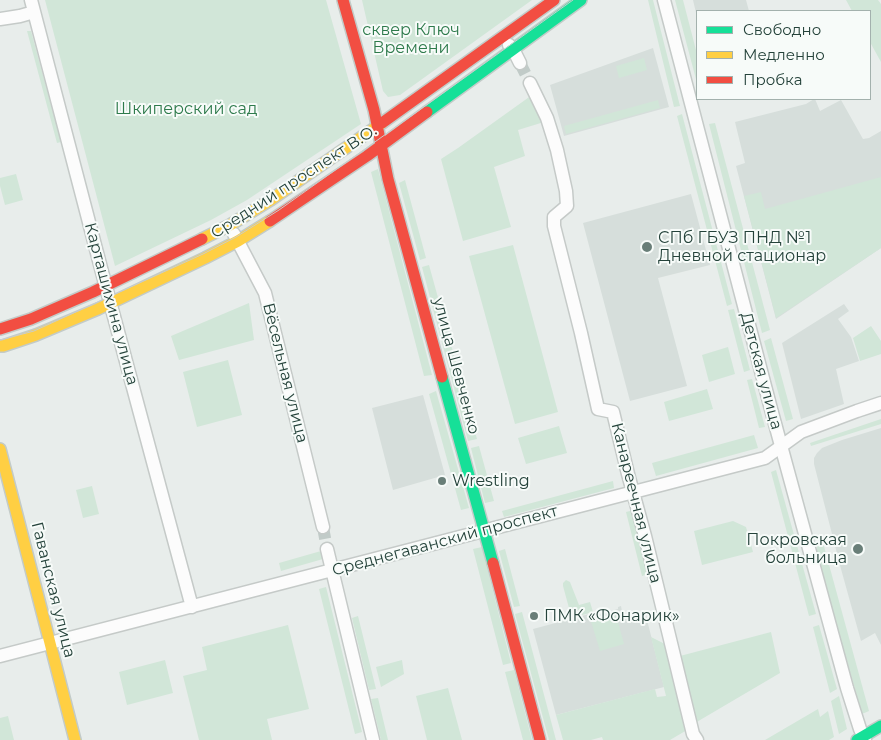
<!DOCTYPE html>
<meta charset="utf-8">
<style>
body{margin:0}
#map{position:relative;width:881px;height:740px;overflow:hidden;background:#e8edeb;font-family:Montserrat,sans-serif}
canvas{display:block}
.legend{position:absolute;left:696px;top:10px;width:175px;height:90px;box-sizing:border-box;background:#f7fbf9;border:1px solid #a3b1ad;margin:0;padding:6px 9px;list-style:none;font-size:15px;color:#24423a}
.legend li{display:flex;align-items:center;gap:10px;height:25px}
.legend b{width:25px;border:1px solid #a3b1ad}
</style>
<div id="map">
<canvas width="881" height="740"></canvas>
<ul class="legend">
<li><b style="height:6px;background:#16e098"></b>Свободно</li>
<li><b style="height:6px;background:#ffcf43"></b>Медленно</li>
<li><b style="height:6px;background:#f24e42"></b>Пробка</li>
</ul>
</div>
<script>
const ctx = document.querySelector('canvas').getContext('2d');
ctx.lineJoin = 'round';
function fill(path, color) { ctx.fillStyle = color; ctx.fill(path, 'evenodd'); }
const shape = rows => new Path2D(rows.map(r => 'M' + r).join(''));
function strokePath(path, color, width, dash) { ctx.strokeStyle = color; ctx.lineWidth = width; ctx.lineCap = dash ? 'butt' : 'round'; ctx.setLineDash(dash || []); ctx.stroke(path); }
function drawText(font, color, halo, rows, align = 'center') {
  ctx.font = font + ' Montserrat,sans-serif'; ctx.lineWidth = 4; ctx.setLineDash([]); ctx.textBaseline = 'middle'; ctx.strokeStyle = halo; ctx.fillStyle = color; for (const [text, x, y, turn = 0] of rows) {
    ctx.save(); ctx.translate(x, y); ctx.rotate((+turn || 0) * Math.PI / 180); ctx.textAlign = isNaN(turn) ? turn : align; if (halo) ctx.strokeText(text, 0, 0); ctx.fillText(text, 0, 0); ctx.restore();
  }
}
const built = shape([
 [693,0,746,0,749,11,697,11,697,17],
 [653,48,669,107,564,136,550,85],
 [814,99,815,99,820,111,841,100,863,139,869,138,881,131,881,248,776,319,736,166,745,163,735,122,806,104],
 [691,194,710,265,658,278,687,386,630,401,583,223],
 [844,304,849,311,838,319,851,337,859,361,836,369,844,404,801,419,782,343],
 [423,395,445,475,393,490,372,408],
 [881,428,881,645,875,633,861,641,841,569,814,464,814,458,817,453,822,448,842,440],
 [621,606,623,617,645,612,664,687,556,715,533,629,593,613,594,616,618,609,618,607]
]);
const green = shape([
 [45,0,326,0,361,124,247,200,211,220,115,266],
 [362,0,532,0,400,95,388,97,383,91],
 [648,0,653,0,680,106,674,107],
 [675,0,683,0,697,54,697,83],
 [846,0,878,0,881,4,881,62,870,42,870,11,852,11],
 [27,31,31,31,61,142,57,143],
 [644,58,647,70,619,78,616,66],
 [532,95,544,122,518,130,525,156,494,167,511,227,463,241,441,159,458,148],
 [658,100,660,108,566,134,564,126],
 [682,114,732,304,727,306,677,116],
 [715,123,770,330,762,333,709,124],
 [378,169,432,375,424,376,371,172],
 [16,174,23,200,5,205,0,186,0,178],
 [881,177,881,248,776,318,744,196,761,192,765,209],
 [405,180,426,258,420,260,399,183],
 [513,245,558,412,515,424,469,256],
 [429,265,477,439,468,441,422,267],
 [249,303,254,340,179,360,171,336],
 [734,309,750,370,744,372,728,310],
 [871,326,881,341,881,354,860,361,853,338],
 [771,338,793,419,786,421,764,341],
 [728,347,735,374,709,382,702,355],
 [228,360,242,415,197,427,183,372],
 [752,379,765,427,759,428,747,380],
 [707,389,713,409,669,421,664,402],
 [436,391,469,508,461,510,429,394],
 [881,419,881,424,811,446,810,443],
 [559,426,567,453,526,464,518,438],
 [754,435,758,448,656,476,652,463],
 [479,446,494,501,485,503,471,448],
 [776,470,816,614,809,616,771,472],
 [613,481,614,488,504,517,502,511],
 [92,486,99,514,83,518,76,490],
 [634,510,651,573,642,576,626,512],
 [733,521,746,527,753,552,702,565,694,531],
 [822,539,869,711,862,714,817,556,817,544],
 [482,547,511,663,503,665,473,549],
 [505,549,520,606,514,607,499,551],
 [321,551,323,559,281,571,279,563],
 [566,580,570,582,579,605,590,602,593,612,571,618,569,612,569,608,563,586,563,583],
 [326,587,362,732,355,734,319,589],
 [615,611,624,644,600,651,590,618],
 [522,612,556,740,549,740,515,614],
 [358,616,376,689,369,690,352,618],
 [288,625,309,709,267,719,272,740,199,740,183,676,207,670,202,647],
 [819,625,837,689,830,693,813,627],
 [771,632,780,673,695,723,680,656],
 [651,637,665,644,687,730,670,740,603,740,602,737,591,740,563,740,556,715,655,689,657,697,666,696],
 [165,660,173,693,127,705,119,672],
 [402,660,404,674,381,687,376,667],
 [514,670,532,740,523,740,505,672],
 [448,688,462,740,427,740,416,696],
 [839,696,847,729,839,734,831,701],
 [378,698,388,740,381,740,371,699],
 [818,709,820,717,828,711,834,737,829,740,765,740],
 [8,716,14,740,0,740,0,718]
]);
const streetTunnel = shape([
 [520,63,530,83],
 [323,527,327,549]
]);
const street = shape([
 [31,0,102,272,192,607],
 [664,0,771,409,847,688,860,729,865,740],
 [0,19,20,16,34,12],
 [509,45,516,55,520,63],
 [530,83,547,118,557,150,566,191,567,206,554,217,554,226,581,333,598,409,613,412,628,474,645,536,693,734,697,740],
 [234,234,265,293,323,527],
 [327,549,373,740],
 [0,656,765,458,801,432,857,411,881,403]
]);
const fast = shape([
 [427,112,581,0],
 [442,377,493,563],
 [857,740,881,726]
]);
const slow = shape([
 [202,239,230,225,272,199,382,123],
 [0,346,3,346,36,335,98,309,205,258,238,241,270,221],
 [0,449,75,740]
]);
const jam = shape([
 [343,0,374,110,388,179,442,377],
 [382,123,554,0],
 [270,221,367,156,427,112],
 [0,329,31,319,93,292,202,239],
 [493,563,540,740]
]);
const tram = shape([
 [0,340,34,331,203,254,236,237,279,210,379,139,573,0]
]);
const markers = [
 [647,247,6,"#697e78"],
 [442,481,5,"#697e78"],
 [858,549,6,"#697e78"],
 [534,616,5,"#697e78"]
];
const parkNames = [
 ["сквер Ключ",411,30],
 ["Времени",411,48],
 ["Шкиперский сад",186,109]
];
const streetNames = [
 ["Средний проспект В.О.",294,182,-33],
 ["Карташихина улица",111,304,75],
 ["улица Шевченко",456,366,75],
 ["Детская улица",761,371,75],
 ["Вёсельная улица",285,373,76],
 ["Канареечная улица",636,503,76],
 ["Среднегаванский проспект",445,541,-15],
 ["Гаванская улица",53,590,76]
];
const poiNames = [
 ["СПб ГБУЗ ПНД №1",658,238],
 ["Дневной стационар",658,256],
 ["Wrestling",452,481],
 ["Покровская",847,540,"right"],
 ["больница",847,558,"right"],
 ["ПМК «Фонарик»",544,616]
];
fill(built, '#d6dedb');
fill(green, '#d1e6d8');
strokePath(streetTunnel, '#c1cbc8', 12, [12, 6]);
strokePath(street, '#c5cac8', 15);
strokePath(fast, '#c3cbc8', 14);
strokePath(slow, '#c3cbc8', 14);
strokePath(jam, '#c3cbc8', 14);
strokePath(street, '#fcfcfc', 12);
strokePath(fast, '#16e098', 11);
strokePath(slow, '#ffcf43', 11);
strokePath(jam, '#f24e42', 11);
strokePath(tram, '#c9cdcc', 1);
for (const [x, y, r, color] of markers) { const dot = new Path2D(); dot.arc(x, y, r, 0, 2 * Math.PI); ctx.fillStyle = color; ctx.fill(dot); strokePath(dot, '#f7fbf9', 2); }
drawText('16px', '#2d7a4b', '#f7fbf9', parkNames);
drawText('16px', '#24423a', '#f7fbf9', streetNames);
drawText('16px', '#24423a', '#f7fbf9', poiNames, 'left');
</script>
